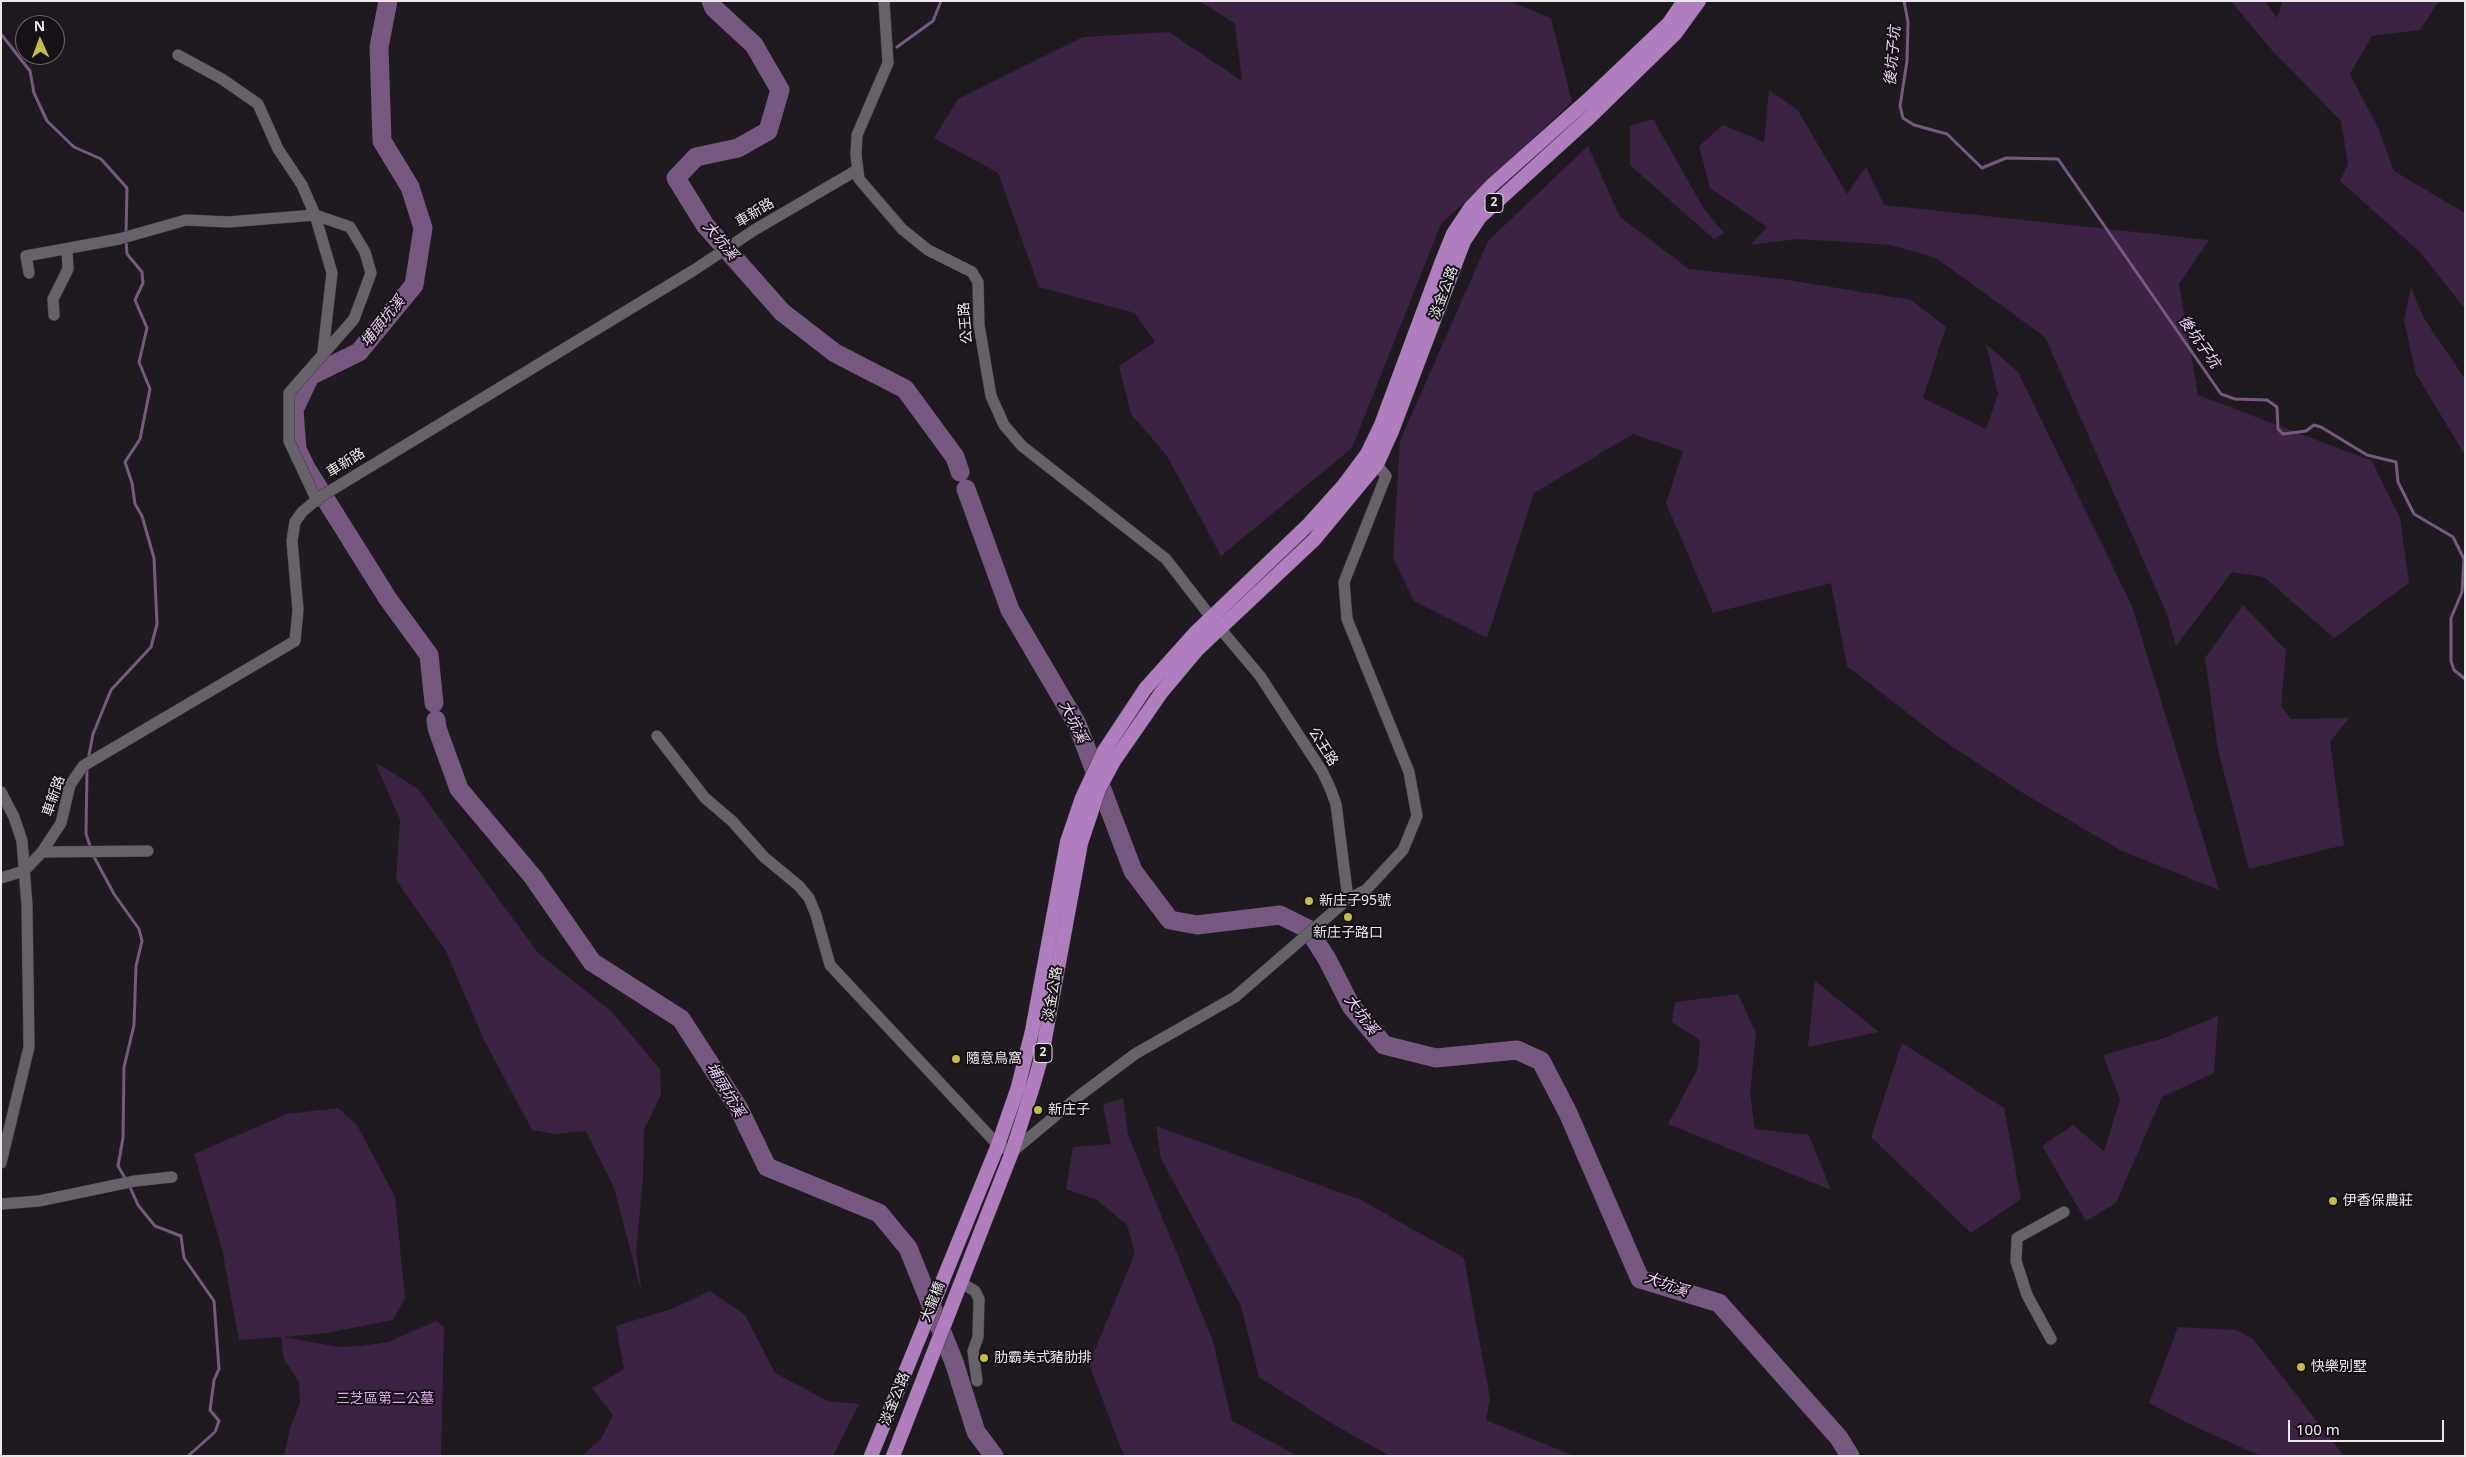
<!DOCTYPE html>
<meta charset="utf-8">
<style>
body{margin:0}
#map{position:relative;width:2466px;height:1457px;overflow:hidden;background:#1e1a20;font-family:"Noto Sans",sans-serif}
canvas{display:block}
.frame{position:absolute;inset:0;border:2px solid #ebe8ec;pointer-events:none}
.north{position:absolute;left:15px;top:15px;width:50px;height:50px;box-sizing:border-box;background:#151116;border:1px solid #6b676c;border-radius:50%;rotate:358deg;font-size:14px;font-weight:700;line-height:20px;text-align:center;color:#ebe8ec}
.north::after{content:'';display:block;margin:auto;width:18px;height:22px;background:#c1be40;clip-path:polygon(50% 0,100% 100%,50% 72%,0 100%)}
.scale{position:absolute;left:2288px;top:1420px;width:156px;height:22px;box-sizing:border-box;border:2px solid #ebe8ec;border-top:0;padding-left:6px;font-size:15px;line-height:18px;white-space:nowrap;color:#ebe8ec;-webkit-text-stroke:4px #151116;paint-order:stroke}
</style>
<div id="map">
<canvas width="2466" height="1457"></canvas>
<div class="frame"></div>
<div class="north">N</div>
<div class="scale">100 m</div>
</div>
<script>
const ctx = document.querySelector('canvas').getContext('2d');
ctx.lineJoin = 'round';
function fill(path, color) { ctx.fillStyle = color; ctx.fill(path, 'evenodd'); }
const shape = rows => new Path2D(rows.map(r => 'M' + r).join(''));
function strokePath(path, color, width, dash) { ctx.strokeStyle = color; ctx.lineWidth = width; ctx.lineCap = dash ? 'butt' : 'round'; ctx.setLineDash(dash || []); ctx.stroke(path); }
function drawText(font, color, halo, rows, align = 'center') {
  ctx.font = font + ' "Noto Sans","Noto Sans TC",sans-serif'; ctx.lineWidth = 4; ctx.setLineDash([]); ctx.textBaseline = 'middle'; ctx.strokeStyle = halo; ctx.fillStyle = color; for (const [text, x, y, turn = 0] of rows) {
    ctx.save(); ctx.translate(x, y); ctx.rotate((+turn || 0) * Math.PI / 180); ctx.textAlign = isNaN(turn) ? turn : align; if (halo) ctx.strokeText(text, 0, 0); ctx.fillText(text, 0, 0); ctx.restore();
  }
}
const green = shape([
 [1200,1,1509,1,1551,18,1572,102,1441,224,1352,448,1221,556,1167,456,1131,414,1119,366,1155,342,1135,313,1039,287,998,173,934,138,958,99,1083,37,1169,32,1242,81,1235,24],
 [2231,1,2265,1,2277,18,2283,1,2439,1,2420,30,2372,36,2350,74,2378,128,2394,171,2465,213,2465,309,2420,252,2340,181,2348,164,2341,121,2270,48],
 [1769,90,1797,109,1847,194,1866,167,1884,205,2209,240,2179,284,2198,395,2372,461,2400,518,2409,583,2334,638,2264,577,2232,572,2176,646,2167,614,2045,337,1936,258,1891,245,1798,239,1750,245,1767,227,1710,188,1699,146,1723,125,1764,142],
 [1653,119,1704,209,1724,233,1714,239,1630,165,1630,126],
 [1588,146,1620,217,1689,269,1782,279,1911,300,1946,327,1923,398,1986,429,1998,394,1986,344,2018,372,2132,606,2219,890,2120,850,2023,793,1941,739,1847,666,1831,583,1713,613,1666,503,1683,451,1633,434,1534,493,1487,638,1414,601,1393,558,1400,441,1488,241],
 [2411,287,2423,317,2465,379,2465,455,2416,374,2404,321],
 [2243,605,2286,650,2281,706,2291,719,2349,718,2330,742,2344,845,2249,869,2218,750,2205,658],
 [375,762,418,789,538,953,611,1011,660,1069,661,1094,644,1130,643,1179,636,1251,642,1294,614,1188,586,1131,555,1134,532,1130,484,1040,446,951,396,880,400,820],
 [1815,981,1879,1032,1808,1047],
 [1738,994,1756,1033,1750,1094,1755,1129,1809,1135,1831,1190,1668,1124,1698,1068,1700,1040,1672,1022,1675,1002],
 [2218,1016,2214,1073,2162,1097,2116,1203,2086,1221,2042,1146,2073,1125,2104,1151,2120,1100,2103,1055,2164,1038],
 [1902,1043,2004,1108,2021,1199,1971,1233,1871,1137],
 [1123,1098,1128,1135,1212,1338,1232,1421,1298,1456,1124,1456,1089,1364,1135,1253,1127,1225,1097,1200,1066,1189,1073,1147,1111,1144,1103,1105],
 [338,1108,357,1125,395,1197,405,1298,393,1320,327,1333,283,1337,339,1347,362,1346,388,1342,436,1321,444,1327,441,1456,284,1456,290,1428,300,1403,299,1382,284,1359,281,1337,239,1340,222,1249,194,1154,287,1114],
 [1156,1126,1361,1200,1464,1258,1490,1398,1486,1420,1574,1456,1390,1456,1331,1423,1259,1377,1241,1306,1161,1159],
 [710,1291,745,1315,775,1373,828,1401,859,1404,833,1456,582,1456,601,1439,613,1415,592,1388,624,1369,616,1326,674,1308],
 [2178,1327,2236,1330,2253,1339,2344,1456,2261,1456,2187,1423,2149,1403]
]);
const stream = shape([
 [1904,1,1908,22,1907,61,1900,106,1903,118,1914,125,1947,134,1982,168,2006,158,2058,159,2221,394,2235,399,2267,400,2277,407,2278,429,2283,434,2306,431,2314,425,2321,427,2367,455,2396,462,2398,482,2414,514,2453,537,2464,559,2462,592,2451,618,2451,661,2454,670,2465,679],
 [1,34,30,71,34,93,47,121,74,147,101,159,127,188,126,234],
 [897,47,933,21,941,1],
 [88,760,93,734,111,690,151,647,157,624,154,558,142,516,135,504,132,483,125,462,140,439,150,389,139,362,147,328,135,300,143,283,142,272,127,254,126,240],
 [87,769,86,834,91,849],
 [93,855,114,894,139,929,142,941,136,966,134,1025,124,1067,123,1138,118,1166,126,1180],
 [129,1185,138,1205,155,1226,181,1236,184,1258,214,1301,219,1369,214,1380,210,1410,219,1421,215,1432,188,1456]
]);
const river = shape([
 [388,1,379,47,382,141,410,187,423,228,414,285,359,352,310,376,294,410,297,449,306,468,388,599,429,655,434,703],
 [711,1,714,8,754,45,780,90,768,131,738,148,696,157,676,178,705,225,782,312,835,353,905,389,955,457,960,472],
 [966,489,1010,610,1077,724,1133,871,1170,920,1197,925,1280,915,1308,929,1327,959,1351,1006,1384,1045,1436,1058,1517,1050,1541,1061,1568,1113,1640,1279,1719,1303,1839,1438,1850,1456],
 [436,720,437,728,459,789,533,877,592,962,681,1019,739,1109,767,1167,879,1213,908,1248,954,1362,976,1432,994,1456]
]);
const minor = shape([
 [884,1,888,63,857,135,856,155,859,179,902,229,928,250,972,272,978,282,979,325,991,396,1004,425,1022,446,1166,559,1207,612],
 [178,55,222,79,258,104,278,149,302,185,315,215,332,273,323,352],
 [29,273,26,256,119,239,186,220,228,222,315,215,350,227,365,252,371,273,354,319,289,393,289,441,317,501],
 [54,315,53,299,68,269,67,249],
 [1223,632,1260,676,1322,771,1330,788,1336,804,1348,899],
 [657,736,705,798,732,821,764,857,799,886,809,898,816,915,830,965,998,1145,1012,1152,1079,1096,1135,1054,1235,997,1348,899,1366,890,1403,850,1417,816,1409,772,1347,619,1344,582,1386,476,1372,459],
 [1,792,14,817,22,841,27,906,29,1047,1,1163],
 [42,852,148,851],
 [1,878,24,871,42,852,61,823,70,785,83,766,295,641,298,610,292,541,295,522,302,512,320,497,694,270,756,229,857,170],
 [1,1204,39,1201,135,1181,172,1177],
 [960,1282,975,1291,979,1299,978,1337,973,1351,977,1381],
 [2051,1339,2027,1295,2016,1261,2017,1238,2064,1212]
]);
const major = shape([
 [871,1456,998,1145,1018,1087,1032,1031,1067,842,1082,798,1104,751,1145,689,1196,632,1309,524,1344,485,1367,454,1381,425,1442,261,1453,234,1471,207,1491,186,1590,98,1669,23,1684,1],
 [893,1456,1012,1152,1034,1083,1042,1055,1081,843,1099,789,1114,761,1161,693,1197,650,1314,540,1377,464,1392,431,1464,241,1480,217,1589,118,1675,34,1699,1]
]);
const markers = [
 [1309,901,5,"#c1be40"],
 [1348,917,5,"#c1be40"],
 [956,1059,5,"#c1be40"],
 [1038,1110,5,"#c1be40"],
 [2333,1201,5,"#c1be40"],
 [984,1358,5,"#c1be40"],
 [2301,1367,5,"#c1be40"]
];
const shields = [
 [1494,203,18],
 [1043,1053,18]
];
const shieldNames = [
 ["2",1494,203],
 ["2",1043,1053]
];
const streetNames = [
 ["車新路",755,213,-31],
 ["淡金公路",1444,293,-69],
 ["公王路",966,323,-95],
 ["車新路",346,463,-32],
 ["公王路",1323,747,58],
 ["車新路",54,796,-71],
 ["淡金公路",1053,994,-80],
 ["大龍橋",933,1302,-68],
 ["淡金公路",895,1399,-68]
];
const poiNames = [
 ["新庄子95號",1319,901],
 ["新庄子路口",1348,933,"center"],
 ["隨意鳥窩",966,1059],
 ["新庄子",1048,1110],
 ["伊香保農莊",2343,1201],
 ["肋霸美式豬肋排",994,1358],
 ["快樂別墅",2311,1367]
];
const parkNames = [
 ["三芝區第二公墓",385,1399]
];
const waterNames = [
 ["後坑子坑",1893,56,-85],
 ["大坑溪",720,241,50],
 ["埔頭坑溪",383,322,-51],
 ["後坑子坑",2199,342,55],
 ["大坑溪",1073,722,64],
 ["大坑溪",1361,1015,53],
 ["埔頭坑溪",725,1090,59],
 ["大坑溪",1666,1285,20]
];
fill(green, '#3c2343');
strokePath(stream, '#775881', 3);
strokePath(river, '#775881', 19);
strokePath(minor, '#3a383b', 12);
strokePath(major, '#3a383b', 15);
strokePath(minor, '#676269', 11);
strokePath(major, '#b07dbf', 14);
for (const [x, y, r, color] of markers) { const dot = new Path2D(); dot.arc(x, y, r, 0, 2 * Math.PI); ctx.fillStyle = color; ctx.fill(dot); strokePath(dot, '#151116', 2); }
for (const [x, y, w] of shields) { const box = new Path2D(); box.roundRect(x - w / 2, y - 9.5, w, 19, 4); ctx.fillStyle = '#151116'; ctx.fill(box); strokePath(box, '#ebe8ec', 1); }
drawText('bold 12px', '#ebe8ec', null, shieldNames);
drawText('14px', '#ebe8ec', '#151116', streetNames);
drawText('14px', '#ebe8ec', '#151116', poiNames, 'left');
drawText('14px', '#ddacec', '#151116', parkNames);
drawText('italic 15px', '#eed0f8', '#151116', waterNames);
</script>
